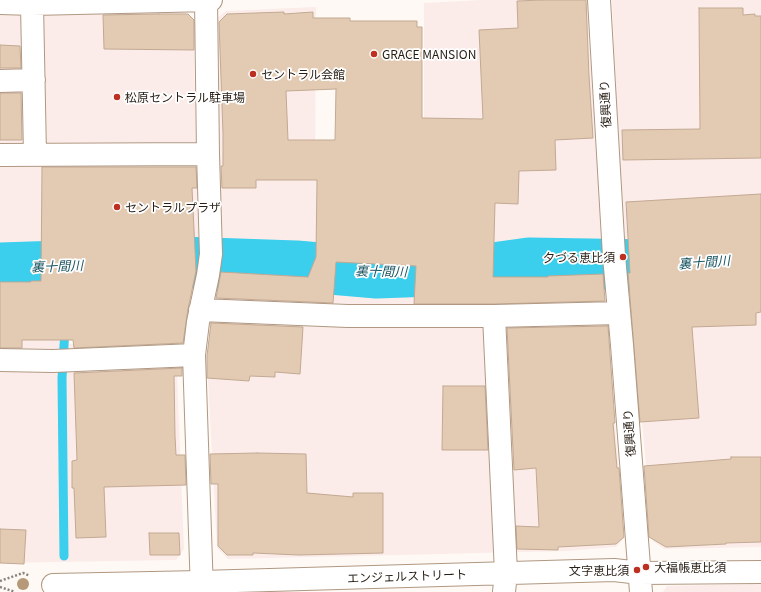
<!DOCTYPE html>
<meta charset="utf-8">
<style>
body{margin:0}
canvas{display:block;background:#fef9f4}
</style>
<canvas width="761" height="592"></canvas>
<script>
const ctx = document.querySelector('canvas').getContext('2d');
ctx.lineJoin = 'round';
function fill(path, color) { ctx.fillStyle = color; ctx.fill(path, 'evenodd'); }
const shape = rows => new Path2D(rows.map(r => 'M' + r).join(''));
function strokePath(path, color, width, dash) { ctx.strokeStyle = color; ctx.lineWidth = width; ctx.lineCap = dash ? 'butt' : 'round'; ctx.setLineDash(dash || []); ctx.stroke(path); }
function drawText(font, color, halo, rows, align = 'center') {
  ctx.font = font + ' Georgia,"Noto Sans JP",serif'; ctx.lineWidth = 3.5; ctx.setLineDash([]); ctx.textBaseline = 'middle'; ctx.strokeStyle = halo; ctx.fillStyle = color; for (const [text, x, y, turn = 0] of rows) {
    ctx.save(); ctx.translate(x, y); ctx.rotate((+turn || 0) * Math.PI / 180); ctx.textAlign = isNaN(turn) ? turn : align; if (halo) ctx.strokeText(text, 0, 0); ctx.fillText(text, 0, 0); ctx.restore();
  }
}
const commercial = shape([
 [482,0,583,0,587,3,607,321,624,538,616,547,567,551,228,559,217,548,208,380,210,323,223,271,216,19,226,11,316,7,315,167,424,165,424,3],
 [613,0,761,0,761,547,664,549,653,541,621,193,617,121,612,1],
 [185,12,193,21,199,252,0,254,0,14],
 [198,273,176,349,184,549,176,560,0,563,0,282,58,279,59,343,74,344,75,277],
 [761,584,761,592,663,592,667,586]
]);
const stream = shape([
 [64,556,62,378,65,329]
]);
const river = shape([
 [0,268,180,262,296,266,377,273,486,269,529,263,652,265,761,258]
]);
const building = shape([
 [542,0,586,0,589,76,593,138,555,140,556,170,519,171,518,204,495,203,493,277,548,277,548,276,603,274,605,301,494,304,414,304,416,266,336,262,333,303,216,298,221,272,308,277,316,257,317,180,256,180,256,188,222,188,221,166,223,166,223,134,219,22,227,14,284,12,284,14,313,12,313,18,350,18,350,21,417,21,417,27,422,27,422,118,483,119,479,30,518,28,517,1,542,0],
 [336,89,335,140,288,140,286,91,336,89],
 [699,8,743,8,743,15,755,14,755,16,761,16,761,158,623,160,622,130,700,129,699,8],
 [159,14,188,14,194,20,194,50,104,49,103,15,159,14],
 [0,45,20,46,21,68,0,68,0,45],
 [0,93,21,93,22,140,0,140,0,93],
 [42,167,196,167,197,188,192,188,196,271,188,309,183,343,74,348,73,340,22,340,22,348,0,348,0,282,31,282,31,281,41,281,42,167],
 [761,194,761,312,756,313,756,325,692,327,699,418,640,422,628,273,630,273,626,202,761,194],
 [211,323,303,327,300,374,275,372,275,377,250,376,249,381,207,378,207,356,211,323],
 [608,326,615,423,613,423,617,468,619,468,624,537,616,544,558,547,558,550,517,549,516,526,539,527,536,468,514,470,507,328,608,326],
 [182,368,182,376,174,376,175,436,176,455,185,455,186,485,104,487,106,537,76,538,74,488,72,488,72,461,77,460,74,373,182,368],
 [443,386,485,386,488,450,442,450,443,386],
 [257,453,306,454,307,493,353,497,353,493,383,493,383,553,299,555,253,553,253,555,227,555,218,546,218,484,211,484,210,454,257,453],
 [731,457,761,457,761,542,726,543,726,544,666,547,649,537,644,466,731,459,731,457],
 [0,529,26,530,24,564,0,563,0,529],
 [149,533,179,533,180,555,150,555,149,533]
]);
const path = shape([
 [0,581,23,573,30,576],
 [0,587,15,592]
]);
const minor = shape([
 [599,0,614,256,622,345,641,592],
 [0,3,32,4,211,0],
 [32,4,35,155],
 [0,81,34,80],
 [0,155,208,154],
 [200,310,348,316,494,316,619,313],
 [494,316,506,573,504,592],
 [0,360,53,361,194,355],
 [53,585,201,582,614,570,640,573,761,572],
 [202,592,194,355,198,322,208,275,211,254,208,154,206,0]
]);
const trees = [
 [23,584]
];
const markers = [
 [374,54,4,"#bd3021"],
 [253,74,4,"#bd3021"],
 [117,97,4,"#bd3021"],
 [117,207,4,"#bd3021"],
 [623,257,4,"#bd3021"],
 [646,567,4,"#bd3021"],
 [637,570,4,"#bd3021"]
];
const poiNames = [
 ["GRACE MANSION",382,54],
 ["セントラル会館",261,74],
 ["松原セントラル駐車場",125,97],
 ["セントラルプラザ",125,207],
 ["夕づる恵比須",615,257,"right"],
 ["大福帳恵比須",654,567],
 ["文字恵比須",629,570,"right"]
];
const streetNames = [
 ["復興通り",605,104,-93],
 ["復興通り",629,433,-94],
 ["エンジェルストリート",407,576,-2]
];
const waterNames = [
 ["裏十間川",704,262,-4],
 ["裏十間川",57,266,-2],
 ["裏十間川",381,271,1]
];
fill(commercial, '#fcece9');
strokePath(stream, '#3bceed', 9);
strokePath(river, '#3bceed', 51);
fill(building, '#e3cab2');
strokePath(building, '#c2a993', 1);
strokePath(minor, '#b09882', 24);
strokePath(path, '#89827b', 2.5, [2, 2]);
strokePath(minor, '#fff', 22);
ctx.fillStyle = '#b69978';
for (const [x, y] of trees) { ctx.beginPath(); ctx.arc(x, y, 6, 0, 2 * Math.PI); ctx.fill(); }
for (const [x, y, r, color] of markers) { const dot = new Path2D(); dot.arc(x, y, r, 0, 2 * Math.PI); ctx.fillStyle = color; ctx.fill(dot); strokePath(dot, '#fff', 1.5); }
drawText('12px', '#271e15', '#fff', poiNames, 'left');
drawText('12px', '#271e15', '#fff', streetNames);
drawText('italic 13px', '#1b5663', '#fff', waterNames);
</script>
